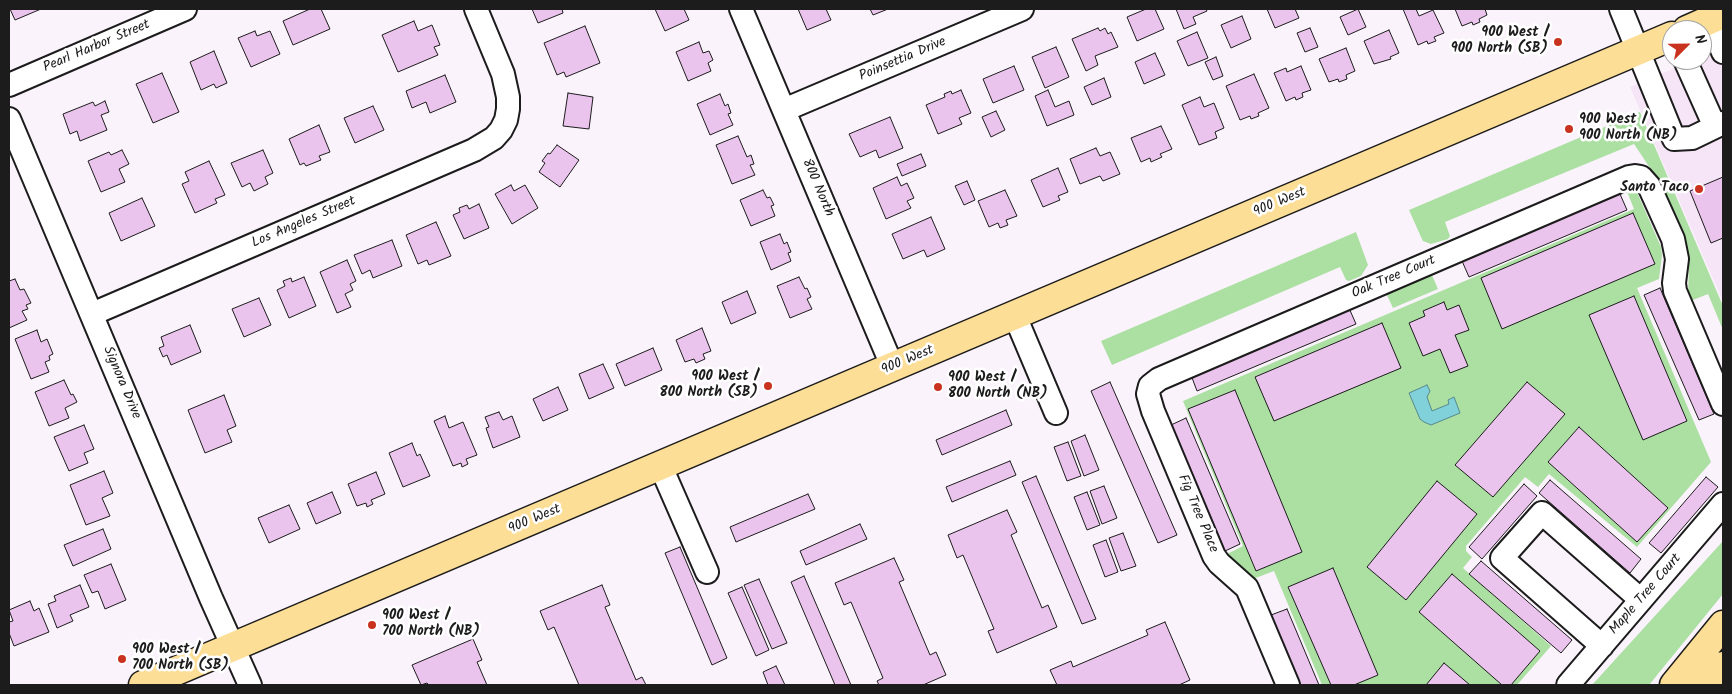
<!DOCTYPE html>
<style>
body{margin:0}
#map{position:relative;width:1732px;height:694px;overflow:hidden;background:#fbf3fb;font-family:Kalam,sans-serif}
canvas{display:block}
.frame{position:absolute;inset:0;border:10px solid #1c1c1c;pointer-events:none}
.north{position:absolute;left:1662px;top:20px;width:50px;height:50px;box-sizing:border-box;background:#fff;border:1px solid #a4a4a4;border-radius:50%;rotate:67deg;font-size:14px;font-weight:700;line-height:20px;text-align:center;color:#1c1c1c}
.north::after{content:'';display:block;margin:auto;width:18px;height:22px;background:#c8321e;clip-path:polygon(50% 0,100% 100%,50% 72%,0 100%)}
</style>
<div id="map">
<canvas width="1732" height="694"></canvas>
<div class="frame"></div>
<div class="north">N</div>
</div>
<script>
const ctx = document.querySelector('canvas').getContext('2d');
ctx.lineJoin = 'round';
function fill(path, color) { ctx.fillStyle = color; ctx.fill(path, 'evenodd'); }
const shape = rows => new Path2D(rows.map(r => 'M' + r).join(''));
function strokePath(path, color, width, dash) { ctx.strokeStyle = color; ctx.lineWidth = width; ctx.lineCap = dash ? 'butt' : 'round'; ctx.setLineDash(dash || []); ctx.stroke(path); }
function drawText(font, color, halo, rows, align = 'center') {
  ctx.font = font + ' Kalam,sans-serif'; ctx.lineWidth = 5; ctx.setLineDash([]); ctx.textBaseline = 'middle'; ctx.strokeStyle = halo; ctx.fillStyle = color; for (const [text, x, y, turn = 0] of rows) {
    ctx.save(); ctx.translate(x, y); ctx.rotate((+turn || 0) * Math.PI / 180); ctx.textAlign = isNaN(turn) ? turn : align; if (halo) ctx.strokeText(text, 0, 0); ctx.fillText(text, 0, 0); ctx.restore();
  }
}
const built = shape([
 [1723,48,1723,302,1630,87,1694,60,1702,60,1702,57]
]);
const green = shape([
 [1640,112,1723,306,1723,330,1708,294,1693,300,1688,297,1689,265,1687,247,1660,183,1634,144,1445,222,1450,236,1448,239,1431,244,1423,241,1421,237,1409,210],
 [1633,187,1636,190,1661,247,1662,255,1659,279,1637,288,1711,462,1637,547,1549,474,1538,487,1525,477,1466,546,1466,551,1472,557,1463,568,1551,646,1517,685,1322,685,1274,571,1253,579,1225,555,1243,546,1183,401,1634,209,1626,189],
 [1356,232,1368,265,1361,276,1349,281,1346,280,1340,267,1112,365,1101,341],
 [1431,273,1438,289,1393,308,1386,293],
 [1723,541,1723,594,1649,685,1592,685]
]);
const water = shape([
 [1427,385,1430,391,1427,397,1432,411,1449,404,1448,400,1454,397,1460,413,1431,425,1424,422,1420,419,1409,393,1427,385]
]);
const building = shape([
 [10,9,41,9,15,20,10,9],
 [310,9,321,9,330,29,293,45,283,21,310,9],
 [532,9,562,9,563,13,538,23,532,9],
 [655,9,685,9,684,9,689,20,665,31,655,9],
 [798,9,826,9,831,20,807,30,798,9],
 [870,9,888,9,873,15,870,9],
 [1146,9,1155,9,1164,29,1137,41,1127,17,1146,9],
 [1176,9,1206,9,1207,11,1193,17,1196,24,1184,29,1176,9],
 [1267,9,1295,9,1299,18,1275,28,1267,9],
 [1358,9,1366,27,1348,35,1340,17,1358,9],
 [1403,9,1416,9,1419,16,1433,10,1444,33,1434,37,1436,41,1428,44,1427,41,1418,45,1403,9],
 [1455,9,1485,9,1487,15,1479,19,1480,22,1473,25,1472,22,1462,26,1455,9],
 [1242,16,1251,39,1231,48,1221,25,1242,16],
 [414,21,418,31,432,25,440,45,434,47,438,55,398,72,382,35,414,21],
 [585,26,600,63,566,77,564,72,557,75,544,43,585,26],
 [1098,28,1100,31,1105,28,1108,34,1111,32,1118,47,1095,56,1098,65,1086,71,1072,39,1098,28],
 [1310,28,1318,47,1305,52,1297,33,1310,28],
 [1389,30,1399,53,1390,57,1391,59,1374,64,1364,41,1389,30],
 [255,31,257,36,270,31,280,54,251,67,238,38,255,31],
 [1197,32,1208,58,1188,66,1177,41,1197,32],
 [699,42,703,53,709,51,713,60,708,63,711,71,688,81,676,52,699,42],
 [1056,47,1069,77,1045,88,1032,57,1056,47],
 [1346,48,1355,71,1346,75,1347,79,1339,82,1338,79,1329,82,1319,59,1346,48],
 [214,51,227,83,216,88,214,84,201,90,190,62,214,51],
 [1155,53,1165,75,1144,84,1135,62,1155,53],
 [1216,57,1223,76,1213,80,1205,62,1216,57],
 [1014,66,1024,90,993,103,983,79,1014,66],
 [1301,66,1311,90,1302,93,1303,97,1296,100,1295,97,1286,101,1274,73,1286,68,1287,72,1301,66],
 [162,73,179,112,153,123,136,84,162,73],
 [1254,74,1269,108,1258,113,1259,116,1251,119,1250,116,1240,120,1226,86,1254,74],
 [445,75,456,102,430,113,426,102,412,108,406,91,445,75],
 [1104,78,1111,97,1092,105,1084,87,1104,78],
 [961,90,971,113,959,118,962,124,938,134,926,105,945,97,944,94,951,91,952,94,961,90],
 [1048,90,1055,107,1069,101,1074,115,1047,126,1035,96,1048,90],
 [568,93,593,97,589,129,563,126,568,93],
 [720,94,725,106,728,104,731,113,728,114,733,125,710,135,697,104,720,94],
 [1200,97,1204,107,1214,103,1224,128,1215,132,1217,138,1199,145,1182,105,1200,97],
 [105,101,109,112,101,115,107,130,80,141,77,131,70,134,63,114,93,102,95,106,105,101],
 [373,106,384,130,355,143,344,118,373,106],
 [996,111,1005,130,991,137,982,117,996,111],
 [890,117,903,148,879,158,876,150,860,157,849,134,890,117],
 [319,125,330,152,319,156,321,160,306,166,304,163,300,165,289,139,319,125],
 [1161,126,1172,149,1160,154,1162,157,1151,162,1150,158,1141,162,1131,138,1161,126],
 [738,136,747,157,751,155,754,164,750,165,755,175,732,184,716,145,738,136],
 [557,145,579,160,560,187,539,172,545,163,542,161,548,153,550,154,557,145],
 [1096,148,1100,156,1110,152,1120,174,1103,181,1100,176,1080,184,1070,159,1096,148],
 [122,150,129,164,119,169,125,182,101,192,88,161,109,152,111,155,122,150],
 [263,150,273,173,265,177,268,184,254,191,250,183,242,187,231,163,263,150],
 [921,154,926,166,902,176,897,164,921,154],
 [209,161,225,195,215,199,217,203,195,213,182,184,189,181,185,172,209,161],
 [1058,168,1068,192,1058,196,1060,200,1043,207,1031,180,1058,168],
 [897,177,901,186,907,183,914,198,907,201,911,208,886,219,873,188,897,177],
 [1723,177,1723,238,1711,243,1690,191,1723,177],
 [967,181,975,200,964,205,955,186,967,181],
 [511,185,514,191,525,185,538,208,512,224,495,194,511,185],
 [763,190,767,198,770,197,774,205,771,206,775,216,751,226,740,200,763,190],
 [1005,190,1017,216,1006,220,1008,225,1000,228,998,223,989,227,978,201,1005,190],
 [1620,194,1627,210,1469,277,1462,261,1620,194],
 [142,198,155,226,121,241,109,213,142,198],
 [479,204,489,228,464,239,453,215,460,212,459,208,467,205,469,209,479,204],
 [1633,213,1655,264,1502,329,1481,278,1633,213],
 [931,217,945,249,927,257,924,250,903,259,892,234,931,217],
 [436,222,451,256,429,265,427,260,418,264,406,235,436,222],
 [780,234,784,244,787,242,791,252,788,253,791,261,771,270,760,242,780,234],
 [392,240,402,266,373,278,370,270,362,274,354,255,392,240],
 [347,260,356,281,350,284,353,290,345,294,351,307,337,313,320,272,347,260],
 [304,277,316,306,289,318,277,290,285,286,283,281,291,278,292,282,304,277],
 [799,277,805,289,807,288,811,297,807,299,812,309,790,318,777,286,799,277],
 [15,279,20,290,24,289,31,303,26,305,28,309,22,311,27,320,9,328,9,281,15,279],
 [1660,288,1714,414,1699,420,1644,295,1660,288],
 [747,291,756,313,731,324,722,302,747,291],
 [1634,296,1687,421,1643,440,1589,315,1634,296],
 [259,298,271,325,244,337,232,309,259,298],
 [1444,302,1447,310,1459,305,1469,330,1455,335,1468,366,1450,373,1440,349,1423,356,1409,323,1425,316,1423,311,1444,302],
 [1349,308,1356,324,1197,391,1191,375,1349,308],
 [1382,323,1401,368,1274,421,1255,377,1382,323],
 [190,325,201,352,171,365,167,355,163,357,159,348,164,346,161,337,190,325],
 [702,328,711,351,703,354,705,359,696,363,694,359,685,362,676,340,702,328],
 [37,330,41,342,47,339,53,354,49,356,50,360,45,362,49,372,31,379,15,339,37,330],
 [653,348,662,370,625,386,616,364,653,348],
 [603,364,614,388,589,399,579,374,603,364],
 [64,380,71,395,73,394,77,402,65,408,69,418,49,426,35,392,64,380],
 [1110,382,1177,535,1158,543,1091,391,1110,382],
 [1527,382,1565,414,1493,497,1455,465,1527,382],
 [558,387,568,410,543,421,533,399,558,387],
 [1235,390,1302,552,1256,571,1188,409,1235,390],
 [224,395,236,426,227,430,232,442,205,453,188,410,224,395],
 [1006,410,1012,425,942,455,936,440,1006,410],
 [499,412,503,420,512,416,520,437,493,448,486,428,489,427,485,417,499,412],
 [445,416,449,428,463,422,477,455,466,459,468,464,462,467,461,463,453,466,434,421,445,416],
 [1186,418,1240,544,1225,551,1171,425,1186,418],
 [84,425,94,449,84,453,88,463,69,471,54,437,84,425],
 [1579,427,1668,508,1637,542,1548,462,1579,427],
 [1085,435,1099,470,1084,476,1071,441,1085,435],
 [1068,442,1081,476,1067,481,1054,447,1068,442],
 [412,443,417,456,420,454,430,476,403,487,389,453,412,443],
 [1010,461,1016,475,952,502,946,487,1010,461],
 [104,471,113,493,102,498,110,516,86,525,70,485,104,471],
 [376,472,385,494,371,500,373,504,367,507,366,503,357,506,348,484,376,472],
 [1036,476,1096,619,1082,624,1022,482,1036,476],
 [1706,477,1718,487,1661,553,1649,543,1706,477],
 [1550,480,1641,559,1630,573,1539,493,1550,480],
 [1437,481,1477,514,1406,600,1367,567,1437,481],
 [1524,484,1537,496,1482,559,1469,547,1524,484],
 [1104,486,1117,518,1102,524,1090,491,1104,486],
 [332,492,341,513,316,524,307,503,332,492],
 [1087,492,1100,525,1087,530,1074,497,1087,492],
 [808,494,815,509,736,542,730,527,808,494],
 [289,505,300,529,269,543,258,518,289,505],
 [1007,510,1017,532,1011,535,1042,608,1048,605,1057,627,997,653,988,631,994,629,963,555,957,558,948,535,1007,510],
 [860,524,867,539,806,565,800,551,860,524],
 [103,529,111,549,73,566,64,545,103,529],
 [1123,533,1136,566,1121,571,1109,538,1123,533],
 [1106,540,1118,572,1105,577,1093,545,1106,540],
 [680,547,727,658,712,665,665,553,680,547],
 [894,558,904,580,899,582,930,655,936,652,946,675,923,685,879,685,877,681,883,678,851,602,844,605,835,583,894,558],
 [1481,561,1572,640,1561,653,1469,574,1481,561],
 [111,564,126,600,105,609,98,591,92,593,84,575,111,564],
 [1333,568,1378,675,1354,685,1331,685,1288,587,1333,568],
 [1452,574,1540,651,1511,685,1502,685,1419,612,1452,574],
 [804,576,851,685,835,685,791,582,804,576],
 [759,579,787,643,772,649,744,585,759,579],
 [80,585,89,607,70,615,73,621,57,628,48,604,56,601,54,596,80,585],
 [602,585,610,605,605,607,636,680,642,677,646,685,579,685,554,627,548,630,540,611,602,585],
 [742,587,769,650,756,656,728,593,742,587],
 [30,601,34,611,39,608,49,632,14,646,9,633,9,622,13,621,9,610,30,601],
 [1287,609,1319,685,1300,685,1271,615,1287,609],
 [1165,622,1190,680,1179,685,1057,685,1050,670,1071,661,1073,667,1148,635,1146,630,1165,622],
 [473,639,482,660,477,662,487,685,429,685,427,683,421,685,412,665,473,639],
 [1444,663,1470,685,1426,685,1444,663],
 [776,666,785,685,768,685,763,672,776,666]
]);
const minor = shape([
 [741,9,893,368],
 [1621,9,1674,139,1692,138,1723,123],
 [1710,20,1723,52],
 [1685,60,1715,127],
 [9,85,185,9],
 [784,110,1022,9],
 [9,119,211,598,250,685],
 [92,314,474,150,494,138,501,130,506,120,508,109,508,97,503,74,476,9],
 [1015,316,1056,413],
 [661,467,707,572],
 [1602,646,1502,558,1542,513,1641,600],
 [1288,685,1247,588,1219,563,1214,556,1153,411,1148,394,1150,386,1159,379,1629,177,1635,176,1641,177,1649,186,1673,239,1677,259,1674,283,1675,291,1723,404],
 [1568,685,1723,504]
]);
const major = shape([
 [1687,30,1723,14],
 [143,685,1672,36]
]);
const highway = shape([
 [1674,685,1723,625],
 [1706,685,1723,666]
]);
const markers = [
 [1558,42,5,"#c8321e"],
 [1569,129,5,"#c8321e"],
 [1699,189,5,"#c8321e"],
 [768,386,5,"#c8321e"],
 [938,387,5,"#c8321e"],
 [372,625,5,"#c8321e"],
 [122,659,5,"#c8321e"]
];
const poiNames = [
 ["900 West /",1548,34,"right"],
 ["900 North (SB)",1548,50,"right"],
 ["900 West /",1579,121],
 ["900 North (NB)",1579,137],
 ["Santo Taco",1689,189,"right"],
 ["900 West /",758,378,"right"],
 ["800 North (SB)",758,394,"right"],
 ["900 West /",948,379],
 ["800 North (NB)",948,395],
 ["900 West /",382,617],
 ["700 North (NB)",382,633],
 ["900 West /",132,651],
 ["700 North (SB)",132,667]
];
const streetNames = [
 ["Pearl Harbor Street",97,47,-23],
 ["Poinsettia Drive",903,60,-23],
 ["800 North",817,188,67],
 ["900 West",1280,203,-23],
 ["Los Angeles Street",304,223,-23],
 ["Oak Tree Court",1394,278,-23],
 ["900 West",908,361,-23],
 ["Signora Drive",121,383,67],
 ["Fig Tree Place",1197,514,67],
 ["900 West",535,520,-23],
 ["Maple Tree Court",1646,595,-49]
];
fill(built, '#f6e5f7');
fill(green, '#abe0a2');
fill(water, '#80d1d9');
strokePath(water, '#58898d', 1);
fill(building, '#ebc4ed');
strokePath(building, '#1c1c1c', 1);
strokePath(minor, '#1c1c1c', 26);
strokePath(major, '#1c1c1c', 31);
strokePath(highway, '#1c1c1c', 31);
strokePath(minor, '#fff', 22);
strokePath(major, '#fcde96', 28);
strokePath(highway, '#fcde96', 28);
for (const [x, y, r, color] of markers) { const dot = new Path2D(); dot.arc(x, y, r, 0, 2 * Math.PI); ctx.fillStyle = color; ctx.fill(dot); strokePath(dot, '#fff', 2); }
drawText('bold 14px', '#1c1c1c', '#fff', poiNames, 'left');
drawText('14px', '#1c1c1c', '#fff', streetNames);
</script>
